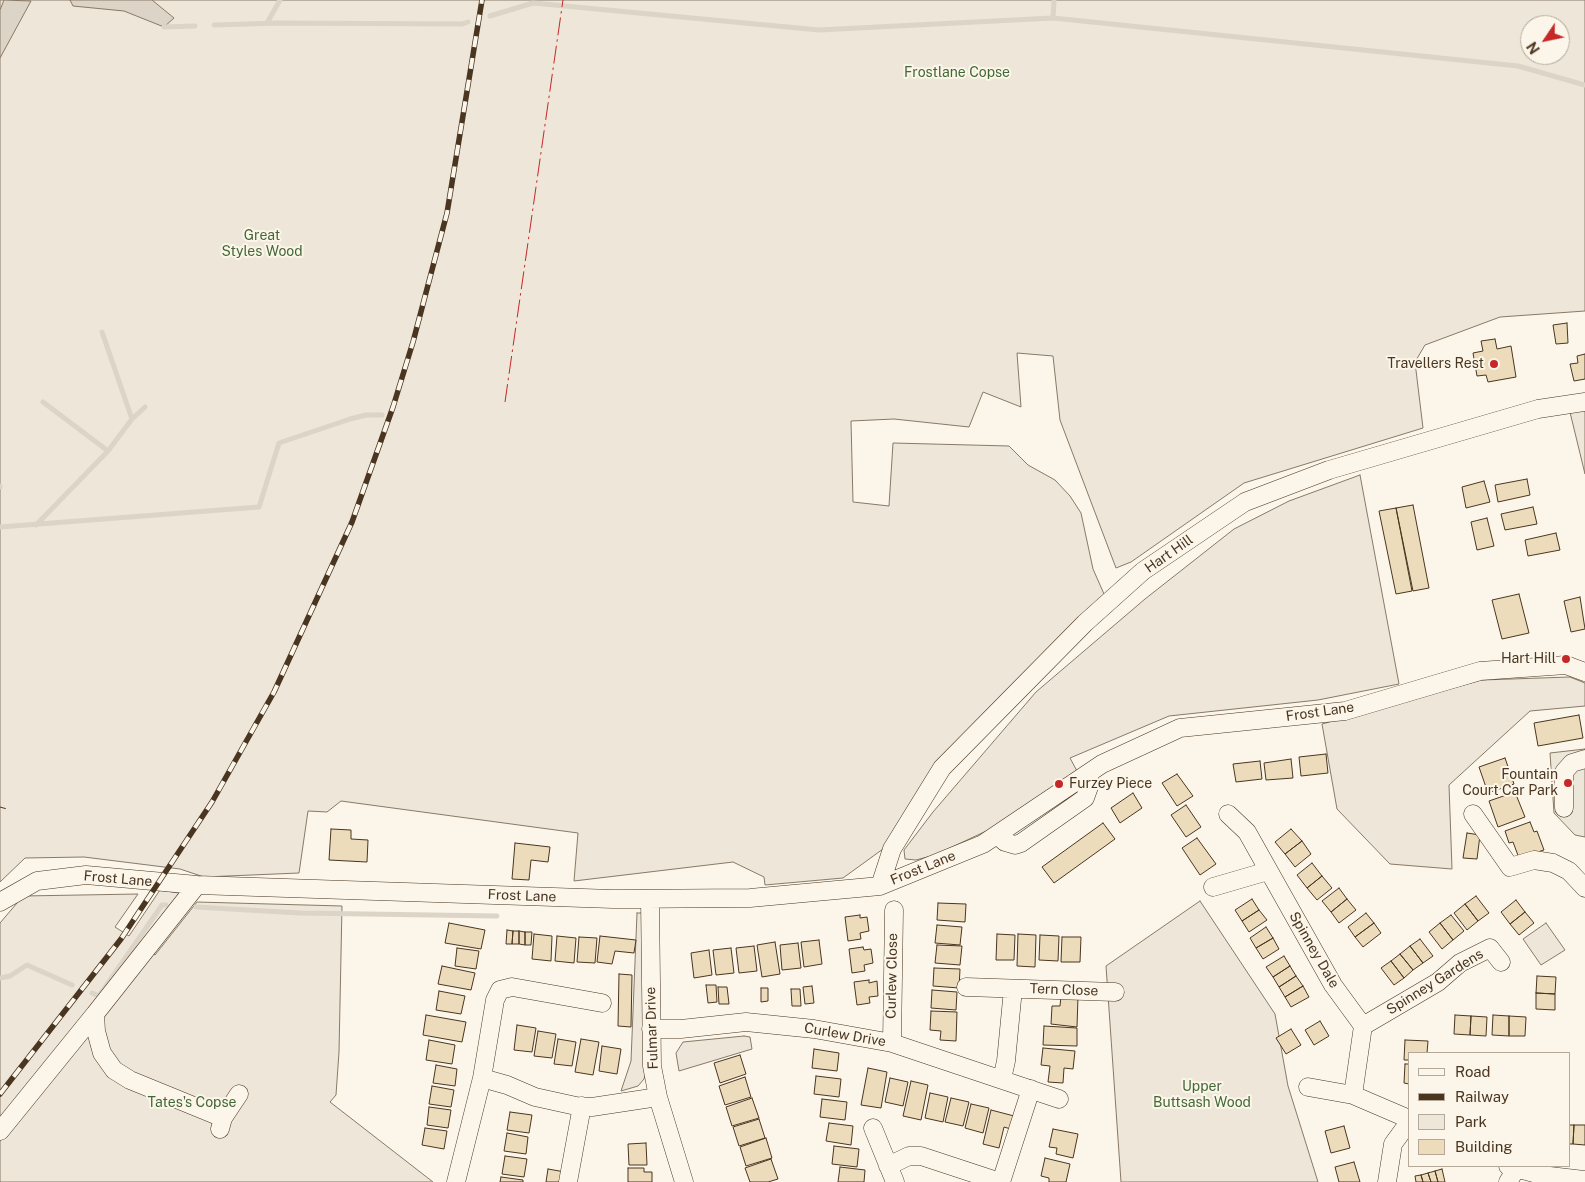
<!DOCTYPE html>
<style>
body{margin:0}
#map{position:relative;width:1585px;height:1182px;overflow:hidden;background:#fbf6e9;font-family:"Public Sans",sans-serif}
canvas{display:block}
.legend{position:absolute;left:1408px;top:1052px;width:162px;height:115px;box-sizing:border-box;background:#fbf6e9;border:1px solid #b4a999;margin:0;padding:6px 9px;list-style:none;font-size:15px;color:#4a3520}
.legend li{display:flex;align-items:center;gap:10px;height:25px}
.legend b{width:25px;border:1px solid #b4a999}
.north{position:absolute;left:1520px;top:15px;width:50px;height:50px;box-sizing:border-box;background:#fbf6e9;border:1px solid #b4a999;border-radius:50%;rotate:236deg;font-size:14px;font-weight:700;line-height:20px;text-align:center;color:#4a3520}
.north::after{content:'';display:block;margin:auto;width:18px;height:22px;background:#c62828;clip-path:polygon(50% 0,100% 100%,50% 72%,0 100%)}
</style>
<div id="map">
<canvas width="1585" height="1182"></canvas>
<ul class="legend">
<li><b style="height:6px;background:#fbf6e9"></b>Road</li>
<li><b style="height:6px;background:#4a3520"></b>Railway</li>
<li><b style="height:14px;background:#ede6d9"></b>Park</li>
<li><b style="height:14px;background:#ecdcbc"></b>Building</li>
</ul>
<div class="north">N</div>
</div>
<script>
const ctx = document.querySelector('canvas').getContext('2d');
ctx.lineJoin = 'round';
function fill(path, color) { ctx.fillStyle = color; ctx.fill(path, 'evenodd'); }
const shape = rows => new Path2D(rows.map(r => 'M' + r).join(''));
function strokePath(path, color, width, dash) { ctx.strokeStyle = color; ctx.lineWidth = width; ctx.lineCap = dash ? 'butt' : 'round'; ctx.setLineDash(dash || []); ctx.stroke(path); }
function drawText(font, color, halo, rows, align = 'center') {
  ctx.font = font + ' "Public Sans",sans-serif'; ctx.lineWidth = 4; ctx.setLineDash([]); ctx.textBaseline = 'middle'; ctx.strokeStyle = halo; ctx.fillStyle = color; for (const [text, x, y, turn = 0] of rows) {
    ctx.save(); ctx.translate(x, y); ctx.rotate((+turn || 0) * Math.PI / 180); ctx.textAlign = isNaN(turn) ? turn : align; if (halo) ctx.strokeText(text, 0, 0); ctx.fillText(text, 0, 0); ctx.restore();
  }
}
const green = shape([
 [0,0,1585,0,1585,311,1500,317,1425,345,1415,362,1423,428,1244,483,1131,562,1116,568,1060,420,1053,356,1017,353,1021,407,983,392,969,427,894,419,851,421,853,502,889,506,893,443,1009,446,1028,465,1055,480,1070,496,1081,513,1093,569,1104,594,1060,642,1011,690,894,841,843,878,765,885,764,877,733,862,574,881,578,833,341,801,327,812,308,811,299,873,204,877,180,869,84,857,25,858,0,882,0,0],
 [1530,25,1560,25,1560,55,1530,55,1530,25],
 [1585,401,1585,474,1568,404,1585,401],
 [1360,475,1399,684,1318,700,1169,716,1070,758,1077,771,997,826,935,855,916,860,905,859,904,850,933,812,1036,692,1145,599,1234,529,1289,501,1360,475],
 [1570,677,1585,683,1585,706,1530,711,1449,785,1452,869,1390,864,1337,809,1322,724,1482,680,1570,677],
 [160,890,179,893,142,946,155,955,197,902,342,906,339,1052,336,1095,330,1102,433,1182,0,1182,0,923,23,896,138,894,115,927,129,936,160,890],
 [1200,901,1275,1014,1288,1086,1318,1182,1121,1182,1106,966,1200,901],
 [637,913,645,913,647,1068,644,1079,638,1086,621,1091,631,1061,637,913],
 [1546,923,1565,950,1541,965,1523,939,1546,923],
 [744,1036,750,1037,752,1049,679,1071,676,1053,683,1042,744,1036]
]);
const parking = shape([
 [1585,749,1585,837,1575,835,1554,813,1550,753,1585,749]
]);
const water = shape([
 [4,0,31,1,0,58,0,10,4,0],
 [70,0,152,0,174,18,164,27,124,11,73,6,70,0]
]);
const stream = shape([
 [490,16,533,3,819,30,1053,18,1518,66,1585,85],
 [1053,18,1054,0],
 [267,23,280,0],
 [214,25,277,23,462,24,468,22],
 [164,27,195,26],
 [102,332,132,419],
 [43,402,108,451],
 [0,487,0,486],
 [36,525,108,451,132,419,145,407],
 [0,527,259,507,279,443,350,419,366,415,382,415],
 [196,907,300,913,497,916],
 [0,978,10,976,27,965,72,985],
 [92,993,99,996,162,905,166,905]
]);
const building = shape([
 [1567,323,1568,343,1556,344,1553,325,1567,323],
 [1495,339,1497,349,1511,346,1516,377,1488,382,1486,375,1477,376,1473,353,1483,351,1481,341,1495,339],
 [1585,354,1585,379,1574,381,1570,364,1578,363,1577,356,1585,354],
 [1527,479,1530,495,1498,502,1495,485,1527,479],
 [1484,481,1490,502,1466,508,1462,487,1484,481],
 [1413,505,1429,588,1413,591,1396,508,1413,505],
 [1533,507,1537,524,1505,530,1501,514,1533,507],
 [1396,508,1412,591,1396,594,1379,511,1396,508],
 [1487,518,1494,546,1477,550,1471,522,1487,518],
 [1556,533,1560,550,1528,556,1525,540,1556,533],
 [1519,594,1529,633,1502,639,1492,600,1519,594],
 [1580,597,1585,629,1571,632,1564,601,1580,597],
 [1579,715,1583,738,1538,746,1534,723,1579,715],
 [1326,754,1328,773,1301,776,1299,757,1326,754],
 [1505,758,1514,784,1488,793,1479,767,1505,758],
 [1291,759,1293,778,1266,780,1264,763,1291,759],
 [1260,761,1262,779,1236,782,1233,764,1260,761],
 [1177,774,1193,796,1177,806,1162,783,1177,774],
 [1515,792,1525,817,1498,827,1489,801,1515,792],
 [1133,793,1142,808,1120,823,1111,808,1133,793],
 [1186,805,1201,827,1186,837,1171,815,1186,805],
 [1530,822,1534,832,1537,831,1544,850,1519,858,1513,842,1509,843,1505,831,1530,822],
 [1103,823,1115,839,1054,883,1042,867,1103,823],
 [331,829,351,830,351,839,368,840,367,862,329,860,331,829],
 [1291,829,1302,841,1285,854,1275,842,1291,829],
 [1467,833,1480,835,1477,859,1463,858,1467,833],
 [1197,838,1216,864,1200,875,1182,848,1197,838],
 [1302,841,1311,854,1295,867,1285,854,1302,841],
 [515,843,550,847,548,862,531,860,529,880,512,879,515,843],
 [1312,863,1322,876,1307,888,1297,875,1312,863],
 [1322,876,1332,888,1317,900,1307,888,1322,876],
 [1339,888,1347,899,1331,912,1322,901,1339,888],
 [1476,896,1489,913,1478,921,1465,904,1476,896],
 [1252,899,1259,910,1242,921,1235,910,1252,899],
 [1347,899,1356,910,1339,923,1331,912,1347,899],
 [1516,900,1525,912,1510,924,1501,912,1516,900],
 [938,903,966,904,965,922,937,920,938,903],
 [1465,904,1478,921,1467,930,1454,913,1465,904],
 [1259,910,1267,920,1249,932,1242,921,1259,910],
 [1525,912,1534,923,1519,935,1510,924,1525,912],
 [1366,913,1374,923,1355,937,1348,927,1366,913],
 [860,915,860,918,867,917,869,931,860,933,861,939,848,941,845,917,860,915],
 [1451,915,1464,931,1453,940,1440,923,1451,915],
 [449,923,485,930,481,949,445,943,449,923],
 [1374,923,1381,933,1363,947,1355,937,1374,923],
 [1440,923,1453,940,1442,949,1429,932,1440,923],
 [937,925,962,927,960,945,935,943,937,925],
 [1266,927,1273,938,1256,948,1250,938,1266,927],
 [507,930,513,931,512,944,506,944,507,930],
 [513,931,519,931,519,944,512,944,513,931],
 [519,931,525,932,525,945,519,944,519,931],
 [525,932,532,932,531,945,525,945,525,932],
 [534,934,552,936,551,961,532,959,534,934],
 [997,934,1015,935,1014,960,996,960,997,934],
 [1018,934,1036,935,1035,967,1017,966,1018,934],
 [1040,935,1059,936,1058,961,1039,960,1040,935],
 [557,936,576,938,574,963,555,961,557,936],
 [600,936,636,940,634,953,615,951,612,964,597,962,600,936],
 [579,937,597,938,595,963,577,962,579,937],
 [1062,937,1081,937,1080,962,1061,962,1062,937],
 [1273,938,1279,949,1263,959,1256,948,1273,938],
 [1420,939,1433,956,1423,963,1410,946,1420,939],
 [819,940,822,964,804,967,801,942,819,940],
 [775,942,780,974,762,977,757,945,775,942],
 [798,943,801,968,782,970,780,945,798,943],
 [937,945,962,946,960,965,935,963,937,945],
 [754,946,757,971,739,973,736,948,754,946],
 [1410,946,1423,963,1413,970,1400,954,1410,946],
 [863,947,864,950,871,949,873,963,864,965,865,971,852,973,849,949,863,947],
 [457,948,479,951,476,969,455,966,457,948],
 [731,948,734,973,716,975,713,950,731,948],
 [709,950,712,975,694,978,691,953,709,950],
 [1400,954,1413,970,1404,978,1391,961,1400,954],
 [1284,956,1290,966,1273,977,1266,967,1284,956],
 [1391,961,1404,978,1394,985,1381,968,1391,961],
 [442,966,475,973,471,990,438,984,442,966],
 [1290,966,1296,976,1279,987,1273,977,1290,966],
 [934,968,960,969,959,988,933,986,934,968],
 [619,974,632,975,631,1027,618,1026,619,974],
 [1296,976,1303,986,1285,997,1279,987,1296,976],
 [1537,976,1556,977,1555,994,1536,993,1537,976],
 [869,980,869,983,877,981,878,996,869,997,870,1003,857,1005,854,982,869,980],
 [706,985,716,985,717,1002,708,1003,706,985],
 [812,986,814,1003,805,1004,803,987,812,986],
 [1303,986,1309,997,1291,1007,1285,997,1303,986],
 [718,987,727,987,729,1004,719,1004,718,987],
 [761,988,768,988,768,1001,761,1002,761,988],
 [791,989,800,989,801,1006,792,1006,791,989],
 [932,990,957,992,956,1010,931,1008,932,990],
 [439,991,465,996,461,1014,436,1010,439,991],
 [1536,993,1555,994,1555,1010,1536,1009,1536,993],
 [1061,996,1078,997,1077,1027,1051,1024,1052,1006,1060,1006,1061,996],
 [931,1011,957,1012,956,1041,940,1040,941,1031,930,1030,931,1011],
 [426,1015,466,1022,462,1042,423,1035,426,1015],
 [1455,1015,1471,1016,1470,1035,1454,1034,1455,1015],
 [1493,1015,1509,1016,1509,1036,1492,1035,1493,1015],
 [1471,1016,1487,1017,1486,1036,1470,1035,1471,1016],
 [1509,1016,1526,1017,1525,1036,1509,1036,1509,1016],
 [1320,1021,1329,1036,1314,1045,1305,1030,1320,1021],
 [517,1025,536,1028,532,1052,514,1050,517,1025],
 [1044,1026,1077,1028,1077,1046,1043,1045,1044,1026],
 [1291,1029,1301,1045,1286,1054,1276,1038,1291,1029],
 [538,1031,556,1034,552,1058,534,1056,538,1031],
 [558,1039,576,1042,572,1066,554,1064,558,1039],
 [581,1039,599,1042,593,1075,575,1072,581,1039],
 [429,1040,455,1045,452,1064,426,1060,429,1040],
 [1405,1040,1428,1041,1427,1053,1409,1053,1409,1060,1404,1060,1405,1040],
 [602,1046,621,1049,617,1074,599,1071,602,1046],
 [1043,1048,1075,1051,1073,1069,1064,1068,1063,1083,1048,1082,1050,1066,1041,1065,1043,1048],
 [814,1049,839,1053,837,1071,812,1068,814,1049],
 [740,1055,746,1074,720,1083,714,1063,740,1055],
 [1405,1064,1409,1064,1409,1084,1404,1083,1405,1064],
 [436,1065,457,1069,455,1086,433,1083,436,1065],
 [868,1068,887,1072,881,1108,861,1105,868,1068],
 [816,1076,841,1079,839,1097,814,1094,816,1076],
 [745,1077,751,1097,725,1105,719,1086,745,1077],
 [890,1078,908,1082,903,1106,885,1102,890,1078],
 [911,1081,928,1085,921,1120,903,1116,911,1081],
 [432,1086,454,1090,451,1107,429,1104,432,1086],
 [930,1093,948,1097,943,1122,925,1118,930,1093],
 [752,1098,759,1118,732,1126,726,1107,752,1098],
 [951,1098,969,1102,963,1126,945,1122,951,1098],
 [822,1099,847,1102,845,1120,820,1117,822,1099],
 [971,1104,989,1108,983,1133,965,1128,971,1104],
 [429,1107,451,1110,448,1128,427,1125,429,1107],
 [991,1110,1018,1117,1014,1130,1004,1127,999,1148,983,1144,991,1110],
 [510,1112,532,1115,529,1133,507,1130,510,1112],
 [759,1119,765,1138,739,1146,733,1127,759,1119],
 [829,1123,853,1126,851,1145,826,1141,829,1123],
 [1569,1125,1574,1125,1573,1144,1569,1144,1569,1125],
 [1574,1125,1585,1125,1585,1145,1573,1144,1574,1125],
 [1344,1126,1350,1148,1331,1153,1325,1131,1344,1126],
 [425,1128,447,1131,444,1149,422,1145,425,1128],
 [1053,1129,1078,1134,1073,1158,1056,1154,1057,1148,1049,1147,1053,1129],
 [507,1133,528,1137,526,1154,504,1151,507,1133],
 [766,1138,772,1158,746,1166,740,1147,766,1138],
 [646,1143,647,1165,629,1165,628,1144,646,1143],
 [834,1146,859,1149,857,1167,832,1164,834,1146],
 [505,1156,527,1159,524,1177,502,1174,505,1156],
 [1045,1158,1070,1164,1066,1182,1049,1182,1049,1178,1041,1176,1045,1158],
 [771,1159,778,1179,768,1182,750,1182,745,1168,771,1159],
 [1354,1162,1360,1182,1339,1182,1335,1167,1354,1162],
 [840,1167,865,1170,864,1182,838,1182,840,1167],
 [628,1168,644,1168,644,1172,652,1172,652,1182,628,1182,628,1168],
 [548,1169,565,1172,564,1182,546,1182,548,1169],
 [1442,1169,1445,1182,1438,1182,1435,1171,1442,1169],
 [1435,1171,1438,1182,1431,1182,1428,1173,1435,1171],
 [1428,1173,1431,1182,1423,1182,1421,1175,1428,1173],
 [1421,1175,1423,1182,1416,1182,1415,1176,1421,1175],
 [501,1177,523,1180,523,1182,500,1182,501,1177]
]);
const minor = shape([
 [1564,808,1564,772,1572,763,1585,759],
 [1228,814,1247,832,1333,985,1363,1026,1353,1095],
 [1473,814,1510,867,1534,860,1553,863,1569,871,1585,888],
 [997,835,1005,842,1015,845,1021,843,1085,798,1090,784,1089,773],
 [197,885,95,1014,96,1031,102,1053,114,1070,130,1080,223,1118],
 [880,886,892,849,942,768,1085,623,1143,571,1245,502,1329,470,1538,409,1585,402],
 [1213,887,1268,871],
 [650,899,652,1066,658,1097,684,1182],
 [0,902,37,881,86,875,197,885,613,899,750,898,880,886,983,844,1102,764,1180,728,1345,711,1480,671,1566,665,1585,672],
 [966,987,1115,992],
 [1363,1026,1438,982,1460,963,1490,948,1501,962],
 [651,1029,681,1029,746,1022,814,1029,892,1043,1059,1099],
 [892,1043,894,910],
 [482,1078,507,1085,535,1097,576,1106,592,1107,658,1097],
 [1002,1079,1006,1061,1013,989],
 [1308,1087,1353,1095,1409,1119],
 [873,1128,895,1182],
 [220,1129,223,1118,239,1094],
 [0,1131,95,1014],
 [888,1166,909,1156,921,1156,1000,1182],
 [1508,1166,1541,1175,1585,1180],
 [456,1182,482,1078,495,1000,500,990,512,987,602,1003],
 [568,1182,582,1106],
 [1001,1182,1031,1089],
 [1387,1182,1393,1144,1409,1122],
 [1508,1182,1516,1169]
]);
const rail = shape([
 [0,1094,121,939,212,802,274,692,352,522,393,407,413,342,447,213,482,0]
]);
const fence = shape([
 [0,807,7,809]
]);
const power = shape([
 [505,402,563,0]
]);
const markers = [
 [1494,364,5,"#c62828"],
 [1566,659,5,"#c62828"],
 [1568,783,5,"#c62828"],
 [1059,784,5,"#c62828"]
];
const parkNames = [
 ["Frostlane Copse",957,73],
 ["Great",262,236],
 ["Styles Wood",262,252],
 ["Upper",1202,1087],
 ["Buttsash Wood",1202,1103],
 ["Tates's Copse",192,1103]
];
const poiNames = [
 ["Travellers Rest",1484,364],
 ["Hart Hill",1556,659],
 ["Fountain",1558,775],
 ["Court Car Park",1558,791],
 ["Furzey Piece",1069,784,"left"]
];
const streetNames = [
 ["Hart Hill",1169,554,-35],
 ["Frost Lane",1320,712,-8],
 ["Frost Lane",923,868,-22],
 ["Frost Lane",118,879,5],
 ["Frost Lane",522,896,2],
 ["Spinney Dale",1314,950,60],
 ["Curlew Close",892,976,-89],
 ["Spinney Gardens",1435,982,-32],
 ["Tern Close",1064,990,2],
 ["Fulmar Drive",652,1028,-92],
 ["Curlew Drive",845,1035,10]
];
fill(green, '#ede6d9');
strokePath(green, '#887966', 1);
fill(parking, '#ede7d9');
strokePath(parking, '#887966', 1);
fill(water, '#dcd4c6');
strokePath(water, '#887966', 1);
strokePath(stream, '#dcd4c6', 5);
fill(building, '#ecdcbc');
strokePath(building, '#4a3520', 1);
strokePath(minor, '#4a3520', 19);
strokePath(minor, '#fbf6e9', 18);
strokePath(rail, '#4a3520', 5.5);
strokePath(rail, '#fbf6e9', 4, [11]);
strokePath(fence, '#4a3520', 1, [6, 2.5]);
strokePath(power, '#c62828', 1, [18, 4, 2.5, 4]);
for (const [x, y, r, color] of markers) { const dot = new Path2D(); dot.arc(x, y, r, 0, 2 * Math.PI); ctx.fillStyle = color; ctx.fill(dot); strokePath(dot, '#fbf6e9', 2); }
drawText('14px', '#436837', '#fbf6e9', parkNames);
drawText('14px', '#4a3520', '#fbf6e9', poiNames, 'right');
drawText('14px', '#4a3520', '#fbf6e9', streetNames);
</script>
